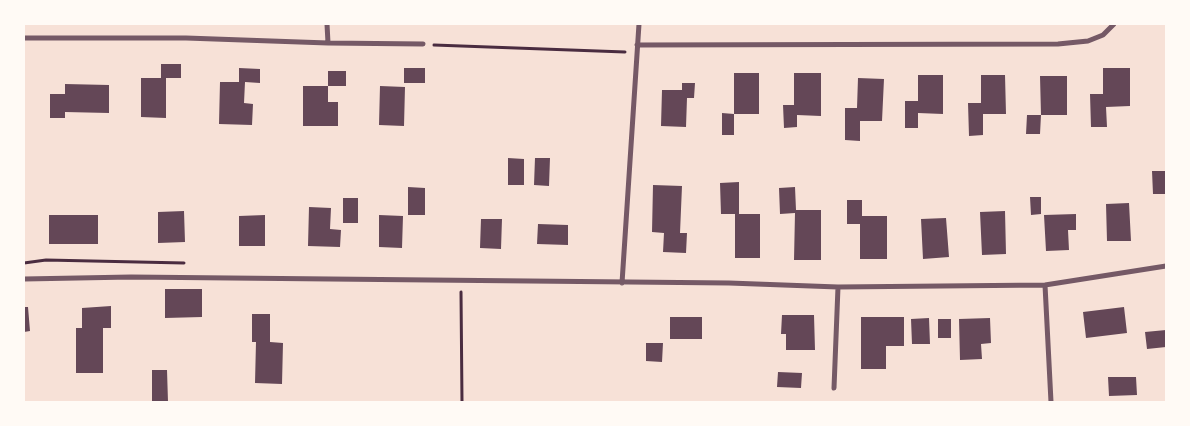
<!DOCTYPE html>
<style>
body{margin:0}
#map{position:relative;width:1190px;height:426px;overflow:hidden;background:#f7e1d7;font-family:"Asap Condensed",sans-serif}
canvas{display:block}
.frame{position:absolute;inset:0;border:25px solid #fffaf5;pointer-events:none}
</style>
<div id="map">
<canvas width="1190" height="426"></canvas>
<div class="frame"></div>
</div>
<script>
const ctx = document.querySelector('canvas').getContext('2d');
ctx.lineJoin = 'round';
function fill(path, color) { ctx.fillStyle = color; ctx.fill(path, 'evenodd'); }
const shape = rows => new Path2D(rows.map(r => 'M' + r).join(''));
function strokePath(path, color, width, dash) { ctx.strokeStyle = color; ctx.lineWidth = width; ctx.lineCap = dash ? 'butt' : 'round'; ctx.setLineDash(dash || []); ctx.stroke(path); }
const building = shape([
 [161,64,181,64,181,78,166,78,166,118,141,117,141,78,161,78],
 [239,68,260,69,260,83,245,82,244,103,253,104,252,125,219,124,220,82,239,82],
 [404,68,425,68,425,83,404,83],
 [1103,68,1130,68,1130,106,1106,107,1107,127,1091,127,1090,94,1103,94],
 [328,71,346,71,346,86,328,86,328,102,338,102,338,126,303,126,303,86,328,86],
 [734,73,759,73,759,114,734,114],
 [794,73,821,73,821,116,797,115,797,127,784,128,783,105,794,105],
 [918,75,943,75,943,114,918,113,918,128,905,128,905,101,918,101],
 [981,75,1005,75,1006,114,983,114,983,135,969,136,968,103,981,103],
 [1040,76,1067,76,1067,115,1041,115],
 [858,78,884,79,882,121,860,121,860,141,845,140,845,108,857,108],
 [682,83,695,83,694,98,687,98,686,127,661,126,662,90,682,90],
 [65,84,109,85,109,113,65,112,65,118,50,118,50,94,65,94],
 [380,86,405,87,404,126,379,125],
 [722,113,734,114,734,135,722,135],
 [1027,115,1041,115,1040,134,1026,134],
 [508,158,524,159,524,185,508,185],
 [535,158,550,158,549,186,534,185],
 [1152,171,1165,171,1166,194,1153,194],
 [739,182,739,214,760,214,760,258,735,258,735,214,721,214,720,183],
 [653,185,682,186,680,233,687,233,686,253,663,252,664,233,652,232],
 [408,187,425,188,425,215,408,215],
 [795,187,796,210,821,210,821,260,794,260,795,213,780,214,779,188],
 [1030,197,1041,197,1041,214,1031,215],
 [343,198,358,198,358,223,343,223],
 [847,200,862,200,862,216,887,216,887,259,860,259,860,224,847,224],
 [1129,203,1131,241,1107,241,1106,204],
 [309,207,331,208,330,229,341,230,340,247,308,246],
 [184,211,185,242,158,243,158,212],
 [1005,211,1006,254,982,255,980,212],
 [1076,214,1076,230,1068,230,1069,250,1046,251,1044,215],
 [49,215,98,215,98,244,49,244],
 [265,215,265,246,239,246,239,216],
 [379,215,403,216,402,248,379,247],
 [946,218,949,257,923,259,921,219],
 [481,219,502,219,501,249,480,248],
 [538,224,568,225,568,245,537,244],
 [165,289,202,289,202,317,165,318],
 [111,306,111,328,103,328,103,373,76,373,76,328,82,328,82,308],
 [24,307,28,307,30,331,24,332],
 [1124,307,1127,333,1086,338,1083,312],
 [252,314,270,314,270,342,283,343,282,384,255,383,256,342,252,342],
 [782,315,814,315,815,350,786,350,786,334,781,334],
 [670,317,702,317,702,339,670,339],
 [861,317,904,317,904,346,886,346,886,369,861,369],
 [929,318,930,344,912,344,911,319],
 [990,318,991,343,981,344,982,359,960,360,959,319],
 [938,319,951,319,951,338,938,338],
 [1166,330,1166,347,1147,349,1145,332],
 [646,343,663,343,662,362,646,361],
 [152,370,167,370,168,402,152,402],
 [778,372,802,373,801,388,777,387],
 [1108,377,1136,377,1137,395,1109,396]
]);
const path = shape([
 [434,45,625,52],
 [24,263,46,260,184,263],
 [461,292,462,402]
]);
const minor = shape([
 [327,24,328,43],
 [24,38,186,38,328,43,423,44],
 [637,45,1058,44,1088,41,1103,35,1114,24],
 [24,279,131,277,729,283,838,287,1045,285,1166,266],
 [622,283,639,24],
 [1045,285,1051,402],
 [834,388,838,287]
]);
fill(building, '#644757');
strokePath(path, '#4a2c40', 3);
strokePath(minor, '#755966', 5);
</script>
